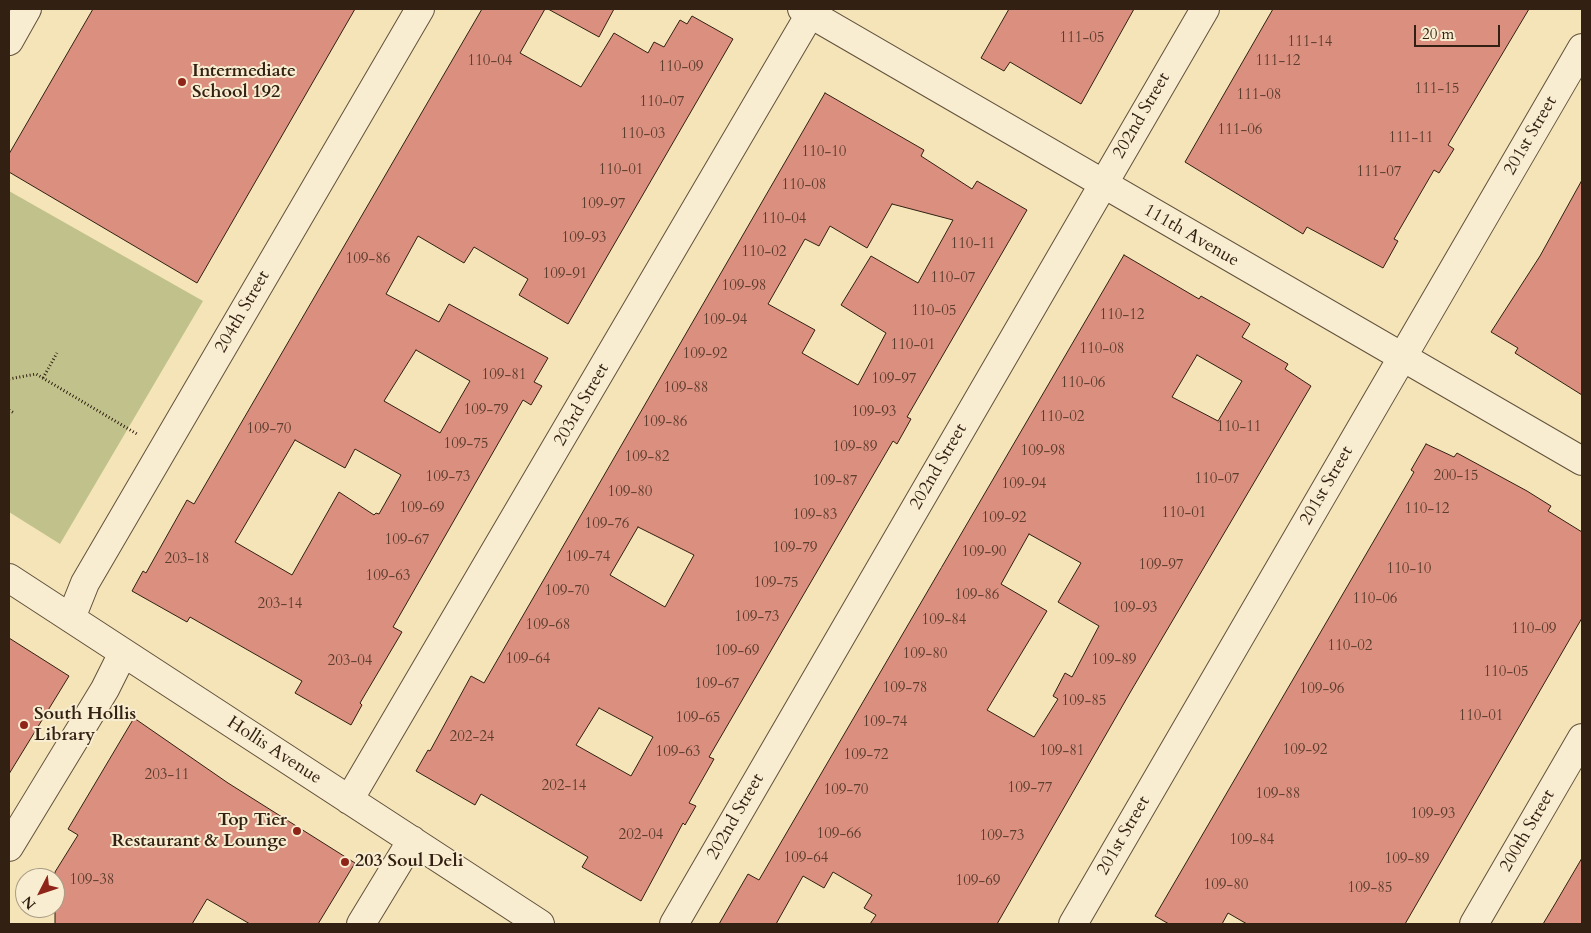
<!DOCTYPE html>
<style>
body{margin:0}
#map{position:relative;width:1591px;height:933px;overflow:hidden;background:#f4e4b8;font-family:Cardo,serif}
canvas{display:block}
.frame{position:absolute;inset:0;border:10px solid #322012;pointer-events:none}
.north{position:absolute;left:15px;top:868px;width:50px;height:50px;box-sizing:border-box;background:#f8edd1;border:1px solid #a99b85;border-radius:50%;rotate:229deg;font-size:14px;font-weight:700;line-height:20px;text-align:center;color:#322012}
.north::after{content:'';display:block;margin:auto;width:18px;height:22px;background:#8f2418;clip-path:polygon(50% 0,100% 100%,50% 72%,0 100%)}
.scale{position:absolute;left:1414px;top:25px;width:86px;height:22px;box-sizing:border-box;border:2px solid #322012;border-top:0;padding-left:6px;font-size:15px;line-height:18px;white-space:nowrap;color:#322012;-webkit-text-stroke:4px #f8edd1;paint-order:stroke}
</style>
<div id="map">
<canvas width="1591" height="933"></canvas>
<div class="frame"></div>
<div class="north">N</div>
<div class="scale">20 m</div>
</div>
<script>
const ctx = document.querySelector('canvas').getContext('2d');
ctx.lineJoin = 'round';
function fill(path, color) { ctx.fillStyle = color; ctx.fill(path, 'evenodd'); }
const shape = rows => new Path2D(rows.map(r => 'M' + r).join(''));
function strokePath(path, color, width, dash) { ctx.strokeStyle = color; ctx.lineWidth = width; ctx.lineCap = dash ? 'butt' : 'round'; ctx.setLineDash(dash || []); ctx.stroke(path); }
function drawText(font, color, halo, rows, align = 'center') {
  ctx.font = font + ' Cardo,serif'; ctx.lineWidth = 4; ctx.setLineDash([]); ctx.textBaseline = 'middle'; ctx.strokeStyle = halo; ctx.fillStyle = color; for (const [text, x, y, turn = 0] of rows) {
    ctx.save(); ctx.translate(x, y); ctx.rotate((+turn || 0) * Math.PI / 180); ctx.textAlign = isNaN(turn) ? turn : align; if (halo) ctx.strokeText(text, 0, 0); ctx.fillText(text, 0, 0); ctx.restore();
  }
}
const green = shape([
 [9,191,203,301,60,544,9,512]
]);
const building = shape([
 [93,9,355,9,197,283,9,172,9,154,93,9],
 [482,9,545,9,520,53,581,87,614,33,648,53,654,42,664,47,680,20,687,24,692,16,733,39,568,324,519,295,528,279,474,247,464,263,418,236,386,294,439,322,449,304,548,358,534,382,542,386,531,405,523,400,393,627,402,632,360,703,362,705,351,725,295,693,302,681,190,617,187,622,132,591,143,571,146,573,187,500,194,504,482,9],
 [416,350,470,381,440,433,384,401,416,350],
 [295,440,345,468,355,449,401,475,379,514,376,513,374,515,339,492,292,575,235,542,295,440],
 [548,9,614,9,599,37,548,9],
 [1009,9,1134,9,1081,104,1010,62,1004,71,981,58,1009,9],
 [1273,9,1529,9,1448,145,1454,149,1439,173,1434,170,1394,239,1398,241,1383,268,1307,227,1303,234,1185,162,1273,9],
 [825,93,924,150,921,156,972,189,977,181,1027,210,907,417,911,419,897,444,893,441,709,757,714,759,689,803,696,806,685,825,683,823,641,901,582,867,588,857,481,794,475,805,416,771,428,750,430,751,471,676,484,683,825,93],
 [892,204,953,220,918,283,871,256,841,305,886,333,858,385,802,353,815,330,768,304,805,239,819,246,830,226,867,248,892,204],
 [638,527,694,555,665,607,610,575,638,527],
 [599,708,653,737,631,776,576,745,599,708],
 [1582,180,1582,395,1515,353,1518,348,1491,332,1540,256,1582,180],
 [1124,255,1199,299,1201,296,1250,324,1242,337,1288,364,1285,369,1311,386,1131,691,997,924,870,924,876,915,864,908,872,895,833,872,824,888,803,876,776,924,719,924,748,874,759,880,1124,255],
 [1197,355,1242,381,1218,421,1172,397,1197,355],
 [1029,534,1081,563,1058,602,1099,626,1072,677,1065,673,1053,696,1058,699,1034,737,987,710,1047,611,1001,584,1029,534],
 [1426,444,1454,457,1457,453,1527,491,1551,506,1548,511,1582,532,1582,618,1405,924,1247,924,1228,913,1222,924,1169,924,1155,916,1414,472,1411,470,1426,444],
 [9,638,69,676,9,774,9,638],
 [134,718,228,783,355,863,318,924,250,924,207,899,192,924,55,924,55,872,78,835,68,829,134,718],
 [1582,858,1582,924,1543,924,1555,904,1582,858]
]);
const path = shape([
 [43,378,57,353],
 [9,379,36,374,137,434],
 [9,410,14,413]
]);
const minor = shape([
 [802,9,1582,461],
 [9,41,27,9],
 [9,578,540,924],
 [71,618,85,583,420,9],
 [349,800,813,9],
 [9,847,105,689,123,653],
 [361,924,412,840],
 [674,924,1205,9],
 [1073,924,1582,48],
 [1474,924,1582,738]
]);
const markers = [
 [182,82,5,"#8f2418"],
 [24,725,5,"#8f2418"],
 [297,831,5,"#8f2418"],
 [345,862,5,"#8f2418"]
];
const numberNames = [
 ["111-05",1082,39],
 ["111-14",1310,43],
 ["110-04",490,62],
 ["111-12",1278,62],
 ["110-09",681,68],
 ["111-15",1437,90],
 ["111-08",1259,96],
 ["110-07",662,103],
 ["111-06",1240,131],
 ["110-03",643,135],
 ["111-11",1411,139],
 ["110-10",824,153],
 ["110-01",621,171],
 ["111-07",1379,173],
 ["110-08",804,186],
 ["109-97",603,205],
 ["110-04",784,220],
 ["109-93",584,239],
 ["110-11",973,245],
 ["110-02",764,253],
 ["109-86",368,260],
 ["109-91",565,275],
 ["110-07",953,279],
 ["109-98",744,287],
 ["110-05",934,312],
 ["110-12",1122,316],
 ["109-94",725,321],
 ["110-01",913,346],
 ["110-08",1102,350],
 ["109-92",705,355],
 ["109-81",504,376],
 ["109-97",894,380],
 ["110-06",1083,384],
 ["109-88",686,389],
 ["109-79",486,411],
 ["109-93",874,413],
 ["110-02",1062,418],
 ["109-86",665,423],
 ["110-11",1239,428],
 ["109-70",269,430],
 ["109-75",466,445],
 ["109-89",855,448],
 ["109-98",1043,452],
 ["109-82",647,458],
 ["200-15",1456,477],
 ["109-73",448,478],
 ["110-07",1217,480],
 ["109-87",835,482],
 ["109-94",1024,485],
 ["109-80",630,493],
 ["109-69",422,509],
 ["110-12",1427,510],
 ["110-01",1184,514],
 ["109-83",815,516],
 ["109-92",1004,519],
 ["109-76",607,525],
 ["109-67",407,541],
 ["109-79",795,549],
 ["109-90",984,553],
 ["109-74",588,558],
 ["203-18",187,560],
 ["109-97",1161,566],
 ["110-10",1409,570],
 ["109-63",388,577],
 ["109-75",776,584],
 ["109-70",567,592],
 ["109-86",977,596],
 ["110-06",1375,600],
 ["203-14",280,605],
 ["109-93",1135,609],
 ["109-73",757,618],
 ["109-84",944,621],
 ["109-68",548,626],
 ["110-09",1534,630],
 ["110-02",1350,647],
 ["109-69",737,652],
 ["109-80",925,655],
 ["109-64",528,660],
 ["109-89",1114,661],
 ["203-04",350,662],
 ["110-05",1506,673],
 ["109-67",717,685],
 ["109-78",905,689],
 ["109-96",1322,690],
 ["109-85",1084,702],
 ["110-01",1481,717],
 ["109-65",698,719],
 ["109-74",885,723],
 ["202-24",472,738],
 ["109-92",1305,751],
 ["109-81",1062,752],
 ["109-63",678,753],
 ["109-72",866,756],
 ["203-11",167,776],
 ["202-14",564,787],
 ["109-77",1030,789],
 ["109-70",846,791],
 ["109-88",1278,795],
 ["109-93",1433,815],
 ["109-66",839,835],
 ["202-04",641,836],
 ["109-73",1002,837],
 ["109-84",1252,841],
 ["109-64",806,859],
 ["109-89",1407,860],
 ["109-38",92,881],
 ["109-69",978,882],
 ["109-80",1226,886],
 ["109-85",1370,889]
];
const poiNames = [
 ["Intermediate",192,72],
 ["School 192",192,93],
 ["South Hollis",34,715],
 ["Library",34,736],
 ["Top Tier",287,821,"right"],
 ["Restaurant & Lounge",287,842,"right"],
 ["203 Soul Deli",355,862]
];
const streetNames = [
 ["202nd Street",1142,116,-60],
 ["201st Street",1531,136,-60],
 ["111th Avenue",1191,236,30],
 ["204th Street",243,312,-60],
 ["203rd Street",582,405,-60],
 ["202nd Street",939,467,-60],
 ["201st Street",1327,486,-60],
 ["Hollis Avenue",274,751,33],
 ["202nd Street",736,817,-60],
 ["200th Street",1528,831,-60],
 ["201st Street",1124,836,-60]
];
fill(green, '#c1c28b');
fill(building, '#da8f7f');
strokePath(building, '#322012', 1);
strokePath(minor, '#62513c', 30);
strokePath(path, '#322012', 3, [1, 2.5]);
strokePath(minor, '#f8edd1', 28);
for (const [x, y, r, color] of markers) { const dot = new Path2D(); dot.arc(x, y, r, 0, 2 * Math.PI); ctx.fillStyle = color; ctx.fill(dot); strokePath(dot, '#f8edd1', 2); }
drawText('15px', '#5c3c2d', null, numberNames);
drawText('bold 18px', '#322012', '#f8edd1', poiNames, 'left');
drawText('18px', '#322012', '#f8edd1', streetNames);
</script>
